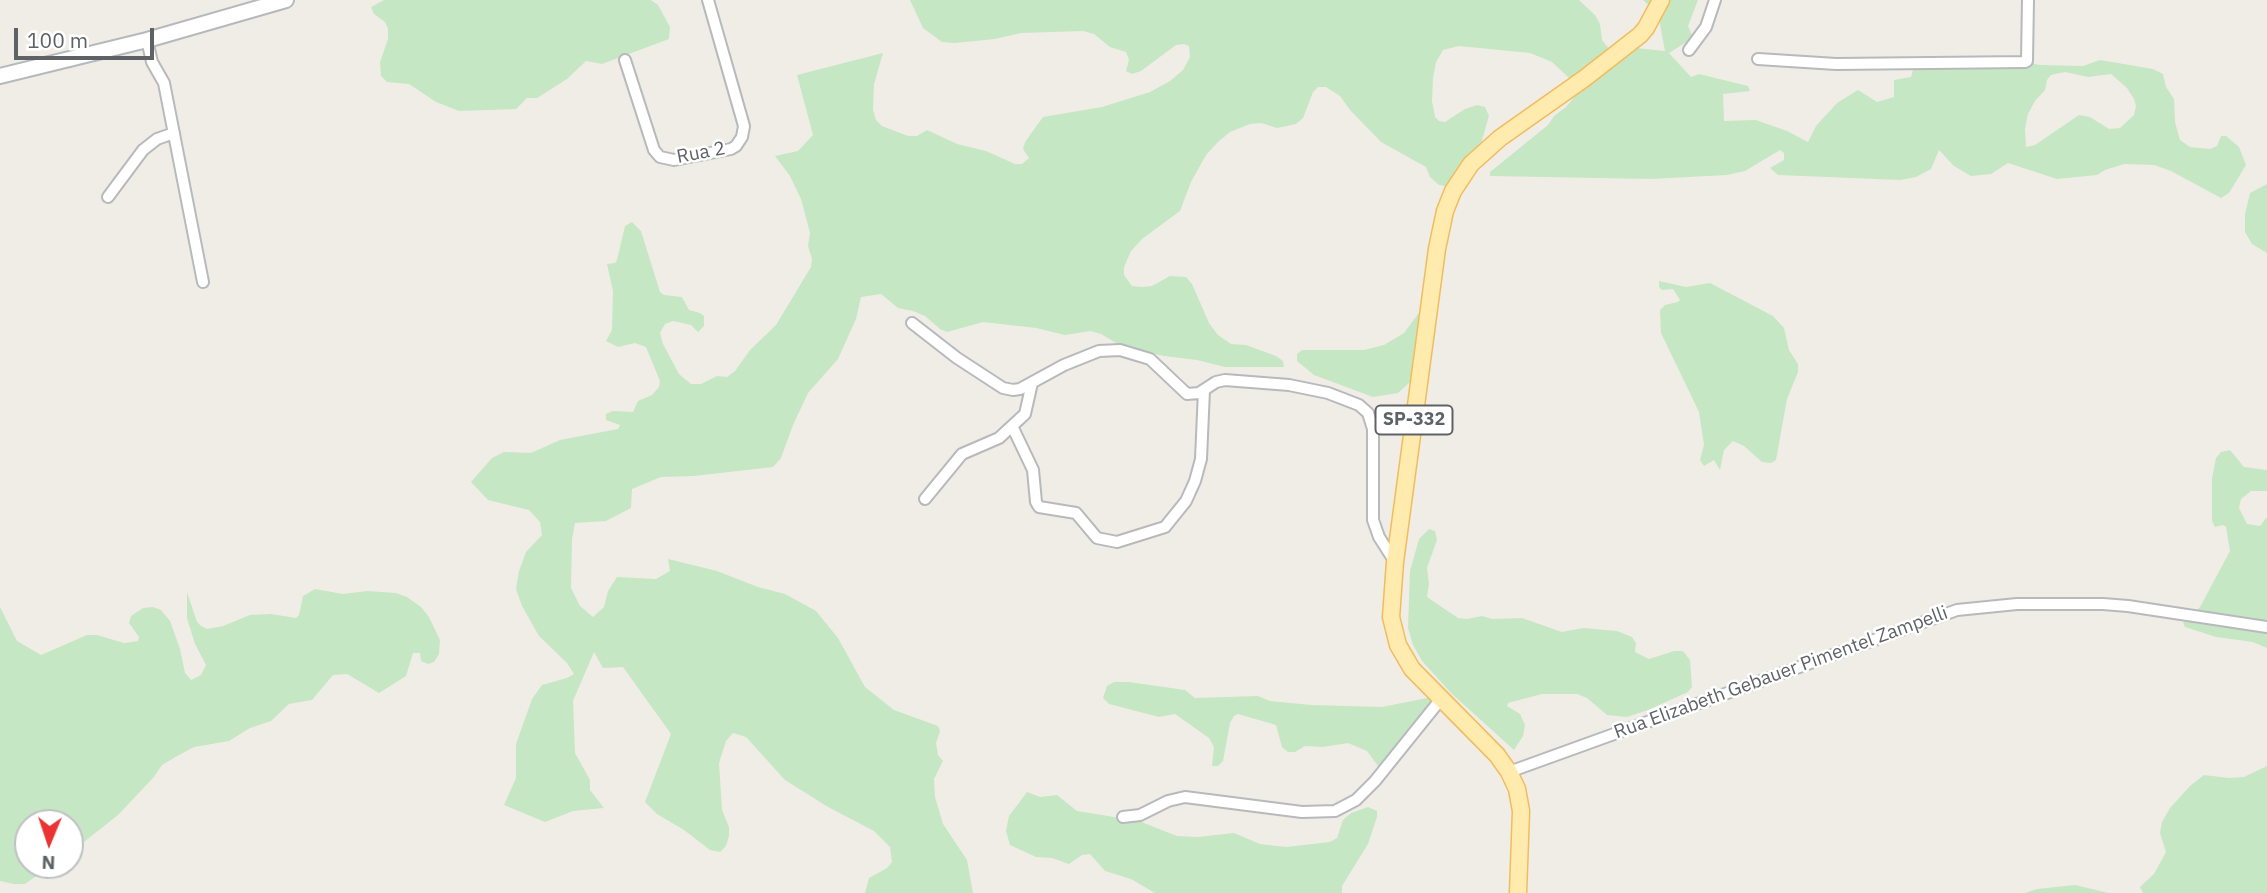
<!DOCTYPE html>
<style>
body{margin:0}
#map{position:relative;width:2267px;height:893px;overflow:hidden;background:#f0ede6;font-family:"IBM Plex Sans",sans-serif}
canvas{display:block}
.north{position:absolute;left:14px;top:809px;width:70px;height:70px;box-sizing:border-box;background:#fff;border:2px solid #bfc0c2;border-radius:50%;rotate:182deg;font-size:19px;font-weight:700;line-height:28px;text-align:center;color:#5e6267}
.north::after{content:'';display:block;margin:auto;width:24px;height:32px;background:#ea3333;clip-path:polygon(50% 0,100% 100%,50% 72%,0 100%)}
.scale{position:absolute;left:14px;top:28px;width:140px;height:32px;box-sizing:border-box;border:4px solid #5e6267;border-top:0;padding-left:9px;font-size:21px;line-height:24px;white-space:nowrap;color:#5e6267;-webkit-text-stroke:5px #fff;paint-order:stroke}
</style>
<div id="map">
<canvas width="2267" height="893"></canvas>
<div class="north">N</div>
<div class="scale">100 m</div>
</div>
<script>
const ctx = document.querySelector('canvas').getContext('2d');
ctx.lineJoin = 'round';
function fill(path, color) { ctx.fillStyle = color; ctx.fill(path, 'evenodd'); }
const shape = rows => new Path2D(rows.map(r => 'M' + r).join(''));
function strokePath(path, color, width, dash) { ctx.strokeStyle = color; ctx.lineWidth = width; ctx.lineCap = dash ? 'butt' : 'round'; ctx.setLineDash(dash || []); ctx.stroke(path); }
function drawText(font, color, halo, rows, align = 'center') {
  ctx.font = font + ' "IBM Plex Sans",sans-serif'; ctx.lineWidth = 5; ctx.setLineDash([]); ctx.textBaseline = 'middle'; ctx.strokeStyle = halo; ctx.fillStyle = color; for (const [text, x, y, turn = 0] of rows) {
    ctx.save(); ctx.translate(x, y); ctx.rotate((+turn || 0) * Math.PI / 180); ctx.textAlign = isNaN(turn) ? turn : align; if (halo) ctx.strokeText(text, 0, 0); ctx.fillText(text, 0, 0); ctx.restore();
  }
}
const green = shape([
 [384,0,651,0,658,5,670,27,669,39,602,64,586,61,567,79,537,98,527,98,516,109,459,111,436,102,409,84,387,82,381,76,380,62,388,39,388,29,385,22,374,14,371,7],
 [910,0,1579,0,1595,15,1600,24,1602,40,1609,49,1575,79,1568,77,1552,62,1530,53,1459,46,1443,50,1436,62,1433,78,1432,101,1435,117,1439,121,1445,122,1465,109,1477,105,1485,107,1489,116,1480,147,1461,172,1445,186,1439,185,1430,177,1426,167,1381,142,1350,110,1340,96,1326,87,1318,87,1313,92,1303,118,1296,124,1277,128,1261,123,1250,124,1230,132,1218,142,1206,155,1191,182,1180,211,1142,239,1131,251,1124,267,1124,275,1132,286,1142,287,1152,286,1170,276,1186,277,1192,284,1209,323,1218,335,1231,344,1246,345,1276,356,1283,361,1284,367,1225,367,1197,360,1164,356,1121,346,1101,334,1090,331,1065,335,1036,328,983,322,947,332,940,329,925,316,913,311,898,308,881,294,861,297,856,319,838,359,808,393,793,425,781,458,773,467,694,476,661,477,632,489,631,508,606,521,575,523,572,539,571,588,580,606,593,617,604,607,608,591,617,577,656,579,670,571,668,559,717,571,758,587,785,594,816,611,838,638,865,687,894,710,938,726,940,731,936,743,938,755,943,761,934,779,935,797,943,824,967,860,973,893,865,893,869,878,887,868,892,862,890,847,874,831,828,807,785,780,746,737,733,733,726,741,719,763,722,810,729,827,729,836,726,846,720,852,710,850,684,830,657,814,645,802,671,734,623,667,603,668,594,652,573,701,575,753,590,780,590,790,604,808,573,811,545,822,504,805,516,778,516,744,532,699,542,685,567,678,574,674,567,663,539,636,522,606,516,589,519,571,526,552,542,535,540,522,529,510,488,500,471,482,492,458,504,452,531,453,560,440,618,429,620,425,606,420,606,414,613,411,633,412,638,401,652,395,659,387,660,381,646,347,635,343,618,347,606,341,612,330,613,291,607,264,615,263,617,260,625,226,632,222,641,231,660,292,664,295,682,297,689,310,700,313,704,316,704,326,698,332,691,325,673,321,665,324,660,333,663,344,679,374,691,384,701,384,717,376,727,377,735,371,750,350,776,325,811,267,812,259,808,246,810,233,801,199,790,176,775,156,798,151,813,135,797,75,883,53,874,84,873,110,876,120,882,126,908,136,917,136,927,130,957,144,986,151,1015,164,1022,164,1029,158,1023,149,1025,142,1043,117,1102,107,1150,92,1170,81,1183,70,1190,57,1189,46,1184,44,1176,45,1141,71,1132,74,1126,71,1129,60,1126,52,1110,47,1094,34,1083,31,1021,33,995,39,955,43,942,42,923,28],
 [1643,0,1698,0,1688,26,1692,35,1688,41,1669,53,1691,77,1699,74,1748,86,1750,91,1723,94,1724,121,1756,120,1787,131,1808,142,1816,126,1837,103,1858,90,1877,102,1894,97,1894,80,1911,77,1913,70,1929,70,1963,58,2015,60,2040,65,2083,66,2100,60,2153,69,2163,74,2166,87,2174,99,2175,122,2180,140,2190,147,2210,149,2217,146,2221,136,2226,136,2239,147,2246,165,2229,193,2221,198,2171,171,2154,165,2124,164,2105,170,2097,175,2057,179,2008,163,1991,174,1971,176,1954,166,1939,150,1931,169,1916,177,1900,180,1778,175,1770,168,1784,160,1784,153,1780,150,1745,171,1727,175,1651,179,1490,176,1490,172,1548,125,1554,116,1566,107,1582,88,1636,48,1665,51,1659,19,1655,11],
 [2065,72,2088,77,2111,74,2127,88,2134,99,2136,106,2134,115,2120,128,2109,129,2090,117,2079,115,2035,145,2026,147,2025,129,2028,114,2035,101,2045,90,2047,80,2051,75],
 [2267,184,2267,253,2252,244,2245,232,2245,214,2250,193],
 [1659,281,1686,287,1710,283,1773,316,1784,328,1789,350,1798,364,1798,372,1787,399,1776,460,1771,463,1762,462,1744,446,1733,441,1724,450,1720,470,1714,460,1704,466,1700,460,1704,445,1699,412,1661,333,1660,310,1665,305,1678,302,1680,300,1673,289,1662,290,1659,287],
 [1427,309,1427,334,1410,382,1398,393,1373,397,1314,375,1297,361,1297,354,1302,350,1364,350,1384,345,1404,333,1418,314],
 [2230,450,2244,467,2267,470,2267,491,2251,491,2241,499,2239,508,2247,524,2260,526,2267,517,2267,648,2253,642,2216,637,2185,627,2183,623,2200,607,2230,551,2226,527,2223,525,2215,527,2212,521,2212,478,2216,458,2221,452],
 [1429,529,1435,531,1437,540,1427,568,1429,584,1427,597,1458,618,1467,619,1482,616,1492,619,1522,618,1562,632,1583,628,1617,631,1632,637,1636,643,1635,652,1649,659,1674,651,1683,651,1690,660,1692,687,1688,692,1648,710,1627,717,1607,715,1587,698,1577,694,1542,694,1508,703,1507,706,1520,714,1525,725,1523,736,1514,750,1451,693,1422,661,1413,645,1408,628,1410,571,1419,539],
 [315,589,343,594,367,591,396,593,407,597,421,607,429,617,440,640,439,654,434,662,428,664,421,661,420,653,413,653,406,676,379,693,347,674,333,675,312,700,289,704,271,721,250,728,229,741,194,747,179,755,162,765,153,778,118,815,70,853,70,823,28,823,28,865,52,865,25,884,14,884,0,881,0,607,17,641,41,655,87,635,97,635,124,643,138,641,139,637,129,623,131,616,143,608,153,607,161,610,170,621,180,649,185,673,191,680,201,675,206,665,195,644,187,618,187,592,197,622,201,626,207,629,223,626,250,615,271,614,296,618,299,615,303,596],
 [1114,682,1129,682,1185,690,1195,698,1258,696,1270,701,1311,705,1382,707,1427,698,1432,699,1434,703,1431,716,1417,738,1401,755,1386,766,1378,766,1367,751,1348,743,1323,747,1305,746,1295,752,1288,752,1282,747,1276,725,1238,714,1234,716,1230,723,1223,761,1218,766,1212,766,1214,747,1209,738,1175,714,1159,717,1109,704,1103,698,1107,686],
 [2267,766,2267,893,2143,893,2140,887,2154,874,2166,852,2160,833,2162,822,2170,808,2190,786,2204,775,2229,778,2244,777],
 [1027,792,1040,797,1057,795,1077,811,1139,821,1177,836,1198,837,1234,833,1260,844,1286,847,1330,842,1337,838,1343,820,1351,813,1368,807,1377,811,1377,817,1368,844,1342,886,1342,893,1155,893,1131,879,1105,871,1090,854,1082,855,1069,864,1052,858,1036,857,1010,845,1006,831,1009,816],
 [2075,885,2109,893,2025,893,2037,889]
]);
const street = shape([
 [147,40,152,62,164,83,203,282],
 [1689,50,1706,27,1715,0],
 [1758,59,1836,64,2025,62,2027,61,2028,0],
 [625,60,654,150,660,157,674,160,731,149,736,146,742,137,744,126,708,0],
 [108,197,143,150,157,139,174,133],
 [912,323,957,358,1003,388,1013,390,1020,389,1064,365,1099,351,1120,350,1150,359,1187,394,1199,393,1216,382,1225,380,1289,385,1328,393,1359,405,1368,413,1373,429,1373,520,1379,537,1395,562],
 [1012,426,1033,470,1036,502,1039,507,1076,513,1097,538,1117,542,1165,527,1186,501,1195,481,1201,459,1204,390],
 [925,499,962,454,999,438,1025,414,1032,383],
 [1509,772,1957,610,2017,604,2103,604,2128,606,2267,627],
 [1123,817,1140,815,1168,801,1185,797,1302,812,1335,811,1356,800,1375,781,1441,699]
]);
const secondary = shape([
 [0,76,147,40,286,0]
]);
const primary = shape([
 [1518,893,1521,811,1517,789,1509,772,1497,755,1412,669,1398,645,1391,617,1395,562,1437,249,1445,211,1453,191,1471,164,1500,138,1585,78,1640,35,1646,28,1661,0]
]);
const shields = [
 [1414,420,77]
];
const shieldNames = [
 ["SP-332",1414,420]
];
const streetNames = [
 ["Rua 2",701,153,-11],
 ["Rua Elizabeth Gebauer Pimentel Zampelli",1781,673,-20]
];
fill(green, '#c6e7c3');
strokePath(street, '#b7b9bd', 14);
strokePath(secondary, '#b5b9be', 18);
strokePath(primary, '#f2bc5e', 19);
strokePath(street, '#fff', 10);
strokePath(secondary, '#fff', 14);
strokePath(primary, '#ffebad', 16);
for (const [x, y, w] of shields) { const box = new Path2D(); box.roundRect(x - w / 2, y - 14.5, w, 29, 5); ctx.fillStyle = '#fff'; ctx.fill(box); strokePath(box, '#5e6267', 2); }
drawText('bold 18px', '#5e6267', null, shieldNames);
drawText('19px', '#5e6267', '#fff', streetNames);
</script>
